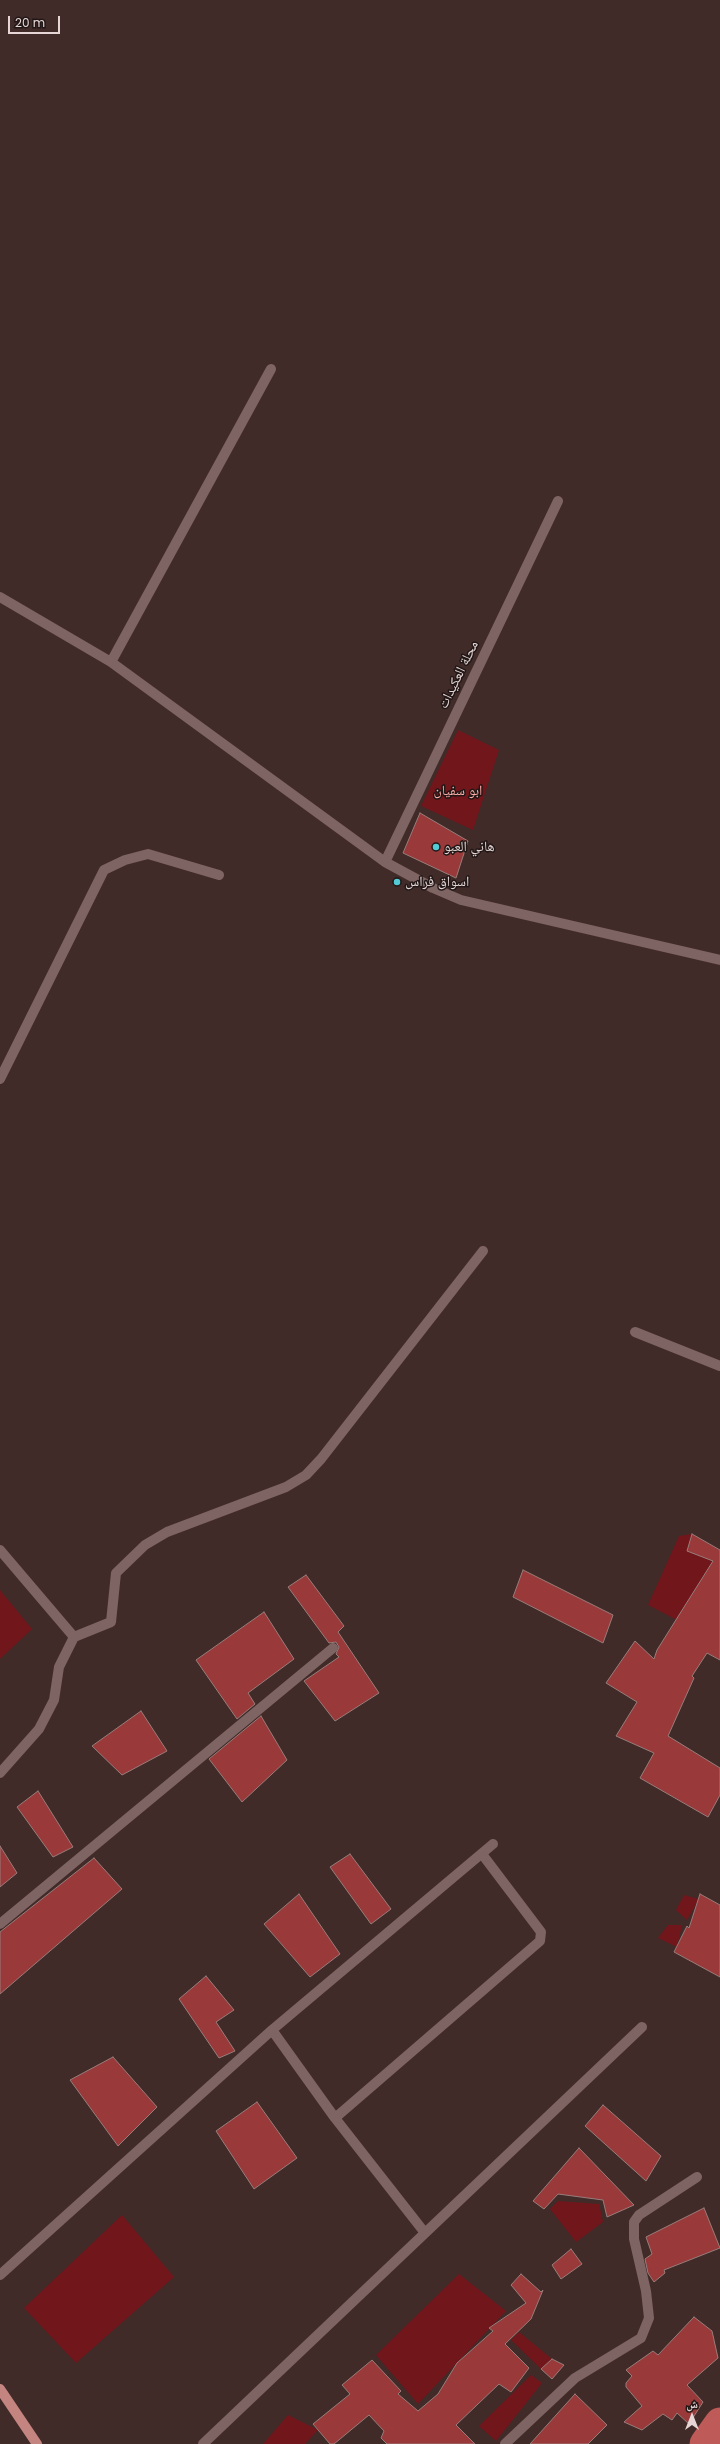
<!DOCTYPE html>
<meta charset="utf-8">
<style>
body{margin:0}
#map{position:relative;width:720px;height:2444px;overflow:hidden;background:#412b29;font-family:Poppins,"Noto Naskh Arabic",sans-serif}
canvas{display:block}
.north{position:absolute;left:672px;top:2396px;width:40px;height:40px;-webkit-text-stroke:3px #211716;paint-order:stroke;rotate:0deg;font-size:11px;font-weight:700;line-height:16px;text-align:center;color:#e5d6d5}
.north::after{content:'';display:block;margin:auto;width:14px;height:18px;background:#e5d6d5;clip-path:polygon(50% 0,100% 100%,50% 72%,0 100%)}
.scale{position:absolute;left:8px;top:16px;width:52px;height:18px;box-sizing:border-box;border:2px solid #e5d6d5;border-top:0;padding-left:5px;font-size:12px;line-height:14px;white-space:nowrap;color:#e5d6d5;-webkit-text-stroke:3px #211716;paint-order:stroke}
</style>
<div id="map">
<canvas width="720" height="2444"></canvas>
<div class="north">ش</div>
<div class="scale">20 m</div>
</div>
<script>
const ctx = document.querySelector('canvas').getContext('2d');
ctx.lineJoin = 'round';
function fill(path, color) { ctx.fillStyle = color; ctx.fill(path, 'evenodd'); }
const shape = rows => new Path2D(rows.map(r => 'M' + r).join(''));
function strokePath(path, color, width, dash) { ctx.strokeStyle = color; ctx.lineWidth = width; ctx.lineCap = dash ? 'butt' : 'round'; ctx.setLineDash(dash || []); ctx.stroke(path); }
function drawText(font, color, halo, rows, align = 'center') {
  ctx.font = font + ' Poppins,"Noto Naskh Arabic",sans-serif'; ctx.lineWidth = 3; ctx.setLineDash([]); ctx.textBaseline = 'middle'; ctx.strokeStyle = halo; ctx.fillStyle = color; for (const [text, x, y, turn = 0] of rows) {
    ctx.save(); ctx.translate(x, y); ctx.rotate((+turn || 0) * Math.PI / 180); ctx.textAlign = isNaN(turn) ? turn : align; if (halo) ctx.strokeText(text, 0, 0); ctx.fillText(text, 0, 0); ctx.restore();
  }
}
const green = shape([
 [458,730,499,750,473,830,421,806],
 [692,1534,687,1551,713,1561,700,1581,720,1591,677,1620,648,1605,679,1536],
 [0,1590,32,1629,0,1659],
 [684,1895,699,1899,687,1920,676,1910],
 [668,1925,682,1925,677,1947,658,1938],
 [558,2201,599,2204,603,2222,576,2242,550,2209],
 [122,2215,174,2277,76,2363,24,2308],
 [459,2274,506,2311,418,2404,376,2355],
 [519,2332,552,2359,541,2369,511,2340],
 [531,2375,542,2383,496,2441,479,2426],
 [288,2415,318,2430,305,2444,263,2444]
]);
const river = shape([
 [705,2444,720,2423]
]);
const building = shape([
 [420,813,468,841,456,878,403,853,420,813],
 [692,1534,720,1550,720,1660,707,1653,692,1676,694,1678,668,1736,720,1768,720,1795,708,1817,640,1778,654,1753,616,1736,637,1702,606,1683,635,1641,654,1659,657,1650,713,1561,687,1551,692,1534],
 [523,1570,613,1615,603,1643,513,1597,523,1570],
 [306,1575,344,1626,338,1632,379,1693,335,1721,304,1681,339,1657,336,1654,339,1647,336,1642,329,1643,288,1587,306,1575],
 [264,1612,294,1659,248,1693,255,1704,237,1719,196,1660,264,1612],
 [141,1711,167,1751,122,1775,92,1746,141,1711],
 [261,1716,287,1760,242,1802,209,1759,261,1716],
 [38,1791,73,1847,53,1857,17,1807,38,1791],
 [0,1846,17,1873,0,1887,0,1846],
 [350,1854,391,1909,371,1924,330,1867,350,1854],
 [94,1858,122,1889,0,1994,0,1932,94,1858],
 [299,1894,340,1954,310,1977,264,1924,299,1894],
 [700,1894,720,1905,720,1977,674,1952,687,1926,689,1928,700,1894],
 [206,1976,234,2010,216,2022,235,2051,219,2058,179,1999,206,1976],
 [113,2057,157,2107,118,2146,70,2080,113,2057],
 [257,2102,297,2158,254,2189,216,2131,257,2102],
 [603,2105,661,2156,646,2181,585,2126,603,2105],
 [579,2148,634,2205,607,2217,603,2200,558,2194,544,2209,533,2201,579,2148],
 [704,2208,720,2248,664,2270,665,2273,654,2282,648,2273,645,2259,652,2254,646,2237,704,2208],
 [571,2249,582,2264,561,2279,552,2265,571,2249],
 [521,2274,541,2292,543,2290,531,2319,505,2344,529,2368,511,2392,499,2384,456,2425,475,2444,387,2444,381,2438,384,2431,369,2415,334,2444,330,2444,313,2424,350,2394,342,2385,372,2360,401,2391,398,2394,418,2411,438,2394,457,2363,493,2331,489,2328,526,2303,511,2285,521,2274],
 [694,2317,712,2331,718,2358,687,2385,703,2402,689,2424,677,2413,672,2420,663,2414,642,2430,624,2422,642,2406,626,2387,626,2383,632,2376,626,2370,653,2351,658,2355,694,2317],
 [552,2359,564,2365,552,2379,541,2369,552,2359],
 [575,2394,607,2425,588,2444,530,2444,575,2394]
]);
const minor = shape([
 [0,597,111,662,385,862,433,888,461,900,720,960],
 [111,662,271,369],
 [385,862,558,501],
 [0,1079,104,870,125,860,148,854,219,875],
 [635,1332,720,1366],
 [0,1550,74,1637],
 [0,1773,39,1729,54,1700,59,1667,74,1637,111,1622,116,1573,145,1545,167,1532,286,1487,306,1475,321,1459,483,1251],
 [0,1924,333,1648],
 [272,2030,335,2118,425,2233],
 [335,2118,540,1941,541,1932,482,1854],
 [0,2275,272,2030,493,1844],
 [203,2444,642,2027],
 [505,2444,575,2378,641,2338,649,2318,646,2291,634,2239,634,2222,639,2215,697,2177]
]);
const major = shape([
 [0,2389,37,2444]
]);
const markers = [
 [436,847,4,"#52cbd7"],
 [397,882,4,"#52cbd7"]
];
const streetNames = [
 ["محلة العكيدات",459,675,-64]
];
const parkNames = [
 ["ابو سفيان",458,791]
];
const poiNames = [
 ["هاني العبو",444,847],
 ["اسواق فراس",405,882]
];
fill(green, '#71161b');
strokePath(river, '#be5a57', 31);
fill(building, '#9a3939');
strokePath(building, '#987d7b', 1);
strokePath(minor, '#7e6462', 10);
strokePath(major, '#c48581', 10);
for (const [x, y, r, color] of markers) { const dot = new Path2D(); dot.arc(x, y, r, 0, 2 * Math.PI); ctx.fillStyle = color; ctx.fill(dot); strokePath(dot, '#211716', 1.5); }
drawText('14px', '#e5d6d5', '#211716', streetNames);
drawText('14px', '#feada8', '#211716', parkNames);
drawText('14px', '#e5d6d5', '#211716', poiNames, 'left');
</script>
